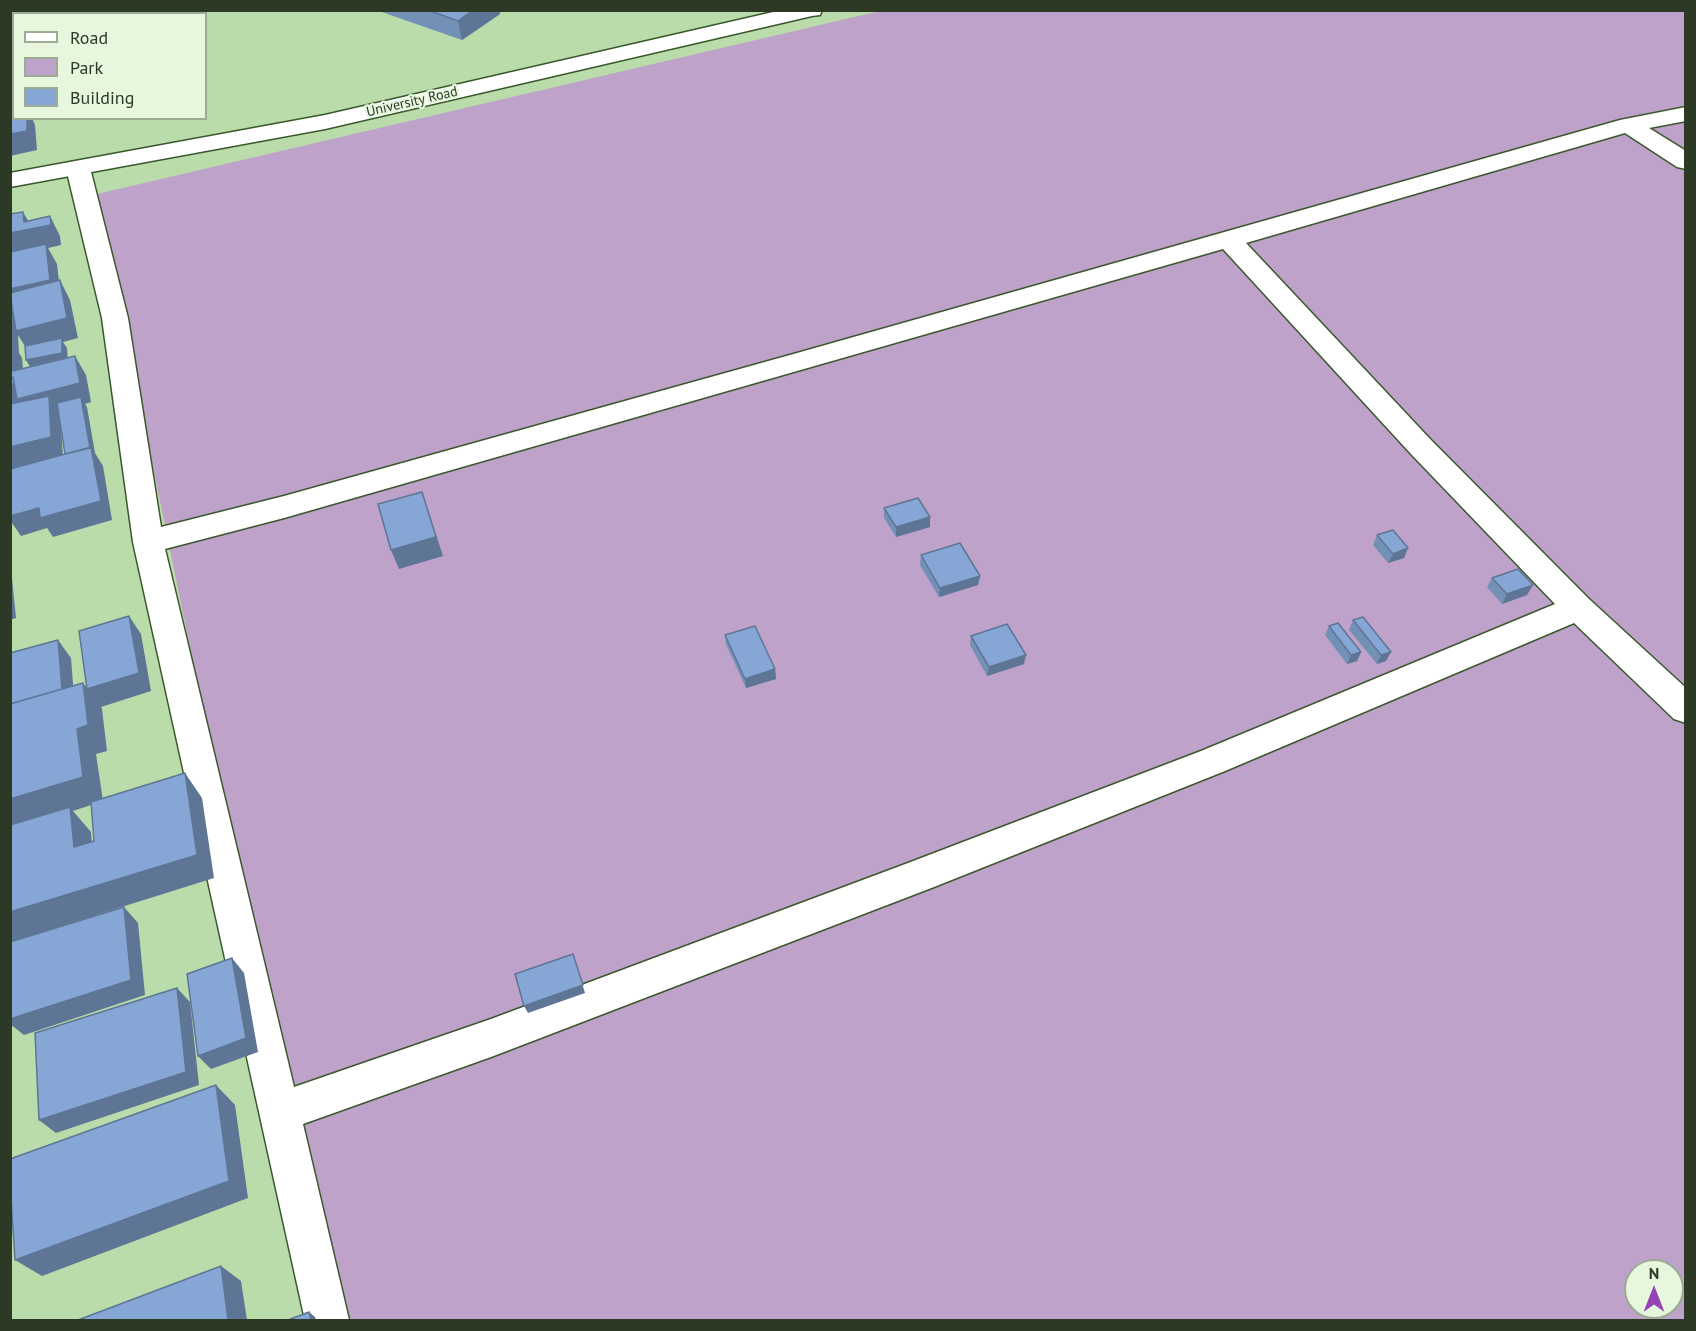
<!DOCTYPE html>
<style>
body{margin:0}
#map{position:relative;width:1696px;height:1331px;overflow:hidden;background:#b9dcaa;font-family:"PT Sans",sans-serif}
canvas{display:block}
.frame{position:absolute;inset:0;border:12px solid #2b3925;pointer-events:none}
.legend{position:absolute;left:12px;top:12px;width:195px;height:108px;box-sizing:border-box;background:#e6f7de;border:2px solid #9bab94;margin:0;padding:8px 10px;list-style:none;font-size:18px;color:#2b3925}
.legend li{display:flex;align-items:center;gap:12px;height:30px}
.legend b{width:30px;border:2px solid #9bab94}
.north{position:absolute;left:1624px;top:1259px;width:60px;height:60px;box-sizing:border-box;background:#e6f7de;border:2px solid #9bab94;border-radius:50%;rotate:0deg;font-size:16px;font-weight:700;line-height:24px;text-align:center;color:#2b3925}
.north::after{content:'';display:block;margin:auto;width:21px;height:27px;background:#9644b3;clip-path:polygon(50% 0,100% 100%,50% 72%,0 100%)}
</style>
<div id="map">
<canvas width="1696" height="1331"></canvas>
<div class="frame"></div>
<ul class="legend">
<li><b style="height:8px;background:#fff"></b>Road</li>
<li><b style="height:16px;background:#bea2ca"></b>Park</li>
<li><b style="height:16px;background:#86a7d5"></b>Building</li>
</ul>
<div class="north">N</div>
</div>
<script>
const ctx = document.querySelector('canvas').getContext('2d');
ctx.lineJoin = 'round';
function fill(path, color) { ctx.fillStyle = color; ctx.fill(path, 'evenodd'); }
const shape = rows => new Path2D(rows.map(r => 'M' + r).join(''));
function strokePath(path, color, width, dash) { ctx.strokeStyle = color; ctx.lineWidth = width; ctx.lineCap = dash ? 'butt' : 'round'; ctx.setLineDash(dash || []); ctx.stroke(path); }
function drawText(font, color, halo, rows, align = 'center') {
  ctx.font = font + ' "PT Sans",sans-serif'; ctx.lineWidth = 4.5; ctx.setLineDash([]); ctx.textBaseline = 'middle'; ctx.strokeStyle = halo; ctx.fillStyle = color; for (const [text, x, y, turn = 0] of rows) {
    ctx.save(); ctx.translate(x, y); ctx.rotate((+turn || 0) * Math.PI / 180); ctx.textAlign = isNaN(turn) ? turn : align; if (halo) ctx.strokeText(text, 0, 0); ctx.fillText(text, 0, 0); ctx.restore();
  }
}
const green = shape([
 [880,11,1685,11,1685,1320,328,1320,97,194],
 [1636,1271,1672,1271,1672,1307,1636,1307]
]);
const minor = shape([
 [1686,107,1686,121,1649,128,1686,151,1686,169,1677,167,1625,133,1246,243,1431,440,1589,599,1686,688,1686,723,1674,719,1574,623,1225,771,934,887,491,1057,303,1124,349,1320,305,1320,133,542,102,318,66,168,69,163,78,161,87,163,90,168,128,318,161,527,284,496,797,353,1620,120,1686,107],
 [1223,249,1411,454,1555,604,1201,751,908,863,491,1019,294,1087,165,549,284,518,1223,249]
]);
const major = shape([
 [782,10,822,10,820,15,812,16,325,129,10,187,10,173,325,115,782,10]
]);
const wall = shape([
 [499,10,500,14,462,40,379,11],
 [884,508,930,527,896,537,884,518],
 [1377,535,1408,548,1404,558,1388,563,1373,545],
 [921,555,980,576,978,585,939,597,920,565],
 [1492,578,1527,595,1502,604,1487,587],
 [1353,620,1386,661,1377,664,1349,630],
 [1329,626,1361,652,1357,661,1347,664,1325,635],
 [725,635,775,669,776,679,746,688,726,644],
 [971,636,1024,664,987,676,970,645]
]);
const shadedWall = shape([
 [41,10,48,10,48,14,41,14],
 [473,10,499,10,500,14,462,40,458,21],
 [10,54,14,54,14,75,10,75],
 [14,79,14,90,10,90,10,80],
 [27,118,32,118,35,125,37,150,10,156,10,134],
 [23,212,33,229,50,216,60,236,61,245,48,248,57,264,61,299,60,280,70,300,78,338,63,342,67,348,68,362,32,370,26,360,28,351,18,335,19,353,22,358,25,391,13,371,10,355,10,233,24,222],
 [75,356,86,375,91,402,85,404,87,407,95,453,103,466,112,520,53,537,47,528,21,536,12,523,12,526,10,526,10,511,101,501,60,415,63,457,10,469,10,384],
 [422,492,443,556,399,569,391,550],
 [930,517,930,527,896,537,896,527],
 [1408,548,1404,558,1388,563,1393,554],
 [10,558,16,618,10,620],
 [980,576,978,585,939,597,940,588],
 [1533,585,1527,595,1502,604,1507,594],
 [129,616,141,634,151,691,101,707,102,709,107,751,96,754,103,801,73,811,91,832,94,871,74,847,10,831,10,799,77,729,83,683,88,689],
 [58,640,71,658,75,710,10,729],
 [1361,652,1357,661,1347,664,1351,655],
 [1391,652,1386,661,1377,664,1381,655],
 [1026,655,1024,664,987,676,989,667],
 [775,669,776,679,746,688,745,679],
 [185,773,202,798,214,878,10,942,10,912],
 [124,907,138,923,145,995,24,1035,10,1024,10,1019],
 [573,954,585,993,528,1013,524,1006],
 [232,958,244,973,258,1052,211,1069,198,1056],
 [177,988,190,1002,199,1085,56,1133,39,1120],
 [216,1085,235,1105,248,1198,42,1276,15,1260],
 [221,1266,241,1281,247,1320,228,1320],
 [309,1312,315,1317,316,1320,311,1320]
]);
const building = shape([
 [10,10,41,10,41,14,14,14,14,54,10,54,10,10],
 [74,10,140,10,141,14,75,14,74,10],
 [428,10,473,10,458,21,428,10],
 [14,68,14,79,10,80,10,69,14,68],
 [14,108,14,118,27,118,27,131,10,134,10,109,14,108],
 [23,212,24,222,50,216,51,225,10,233,10,214,23,212],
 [46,244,50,280,10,289,10,252,46,244],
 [60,280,67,318,16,331,10,293,60,280],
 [62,338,62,353,26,360,25,346,62,338],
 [10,339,13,371,75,356,80,383,17,399,13,377,14,384,10,384,10,339],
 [49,396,51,437,10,447,10,404,49,396],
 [81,397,90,448,65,454,57,403,81,397],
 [91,447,101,501,40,518,39,508,10,516,10,469,91,447],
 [422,492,436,537,391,550,378,504,422,492],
 [918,498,930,517,896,527,884,508,918,498],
 [1393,530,1408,548,1393,554,1377,535,1393,530],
 [960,543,980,576,940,588,921,555,960,543],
 [1518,569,1533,585,1507,594,1492,578,1518,569],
 [129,616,139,673,87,689,79,631,129,616],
 [1363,617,1391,652,1381,655,1353,620,1363,617],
 [1338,623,1361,652,1351,655,1329,626,1338,623],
 [1007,624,1026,655,989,667,971,636,1007,624],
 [755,626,775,669,745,679,725,635,755,626],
 [58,640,62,689,10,704,10,653,58,640],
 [83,683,88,725,77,729,83,777,10,799,10,704,83,683],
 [185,773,197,855,10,912,10,825,70,807,74,847,94,841,91,802,185,773],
 [124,907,131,980,10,1019,10,942,124,907],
 [573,954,583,985,524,1006,515,974,573,954],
 [232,958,246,1038,198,1056,187,974,232,958],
 [177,988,186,1072,39,1120,35,1033,177,988],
 [216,1085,229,1181,15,1260,10,1182,10,1159,216,1085],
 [221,1266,228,1320,78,1320,221,1266],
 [309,1312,311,1320,288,1320,309,1312]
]);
const farStreetnames = [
 ["University Road",412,102,-13]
];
fill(green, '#bea2ca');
strokePath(minor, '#3a582c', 3);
strokePath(major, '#3a582c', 3);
fill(minor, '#fff');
fill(major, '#fff');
fill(wall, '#7390b7');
fill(shadedWall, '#5e7595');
fill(building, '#86a7d5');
strokePath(building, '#5e7595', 1.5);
drawText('14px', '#2b3925', '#e6f7de', farStreetnames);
</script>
